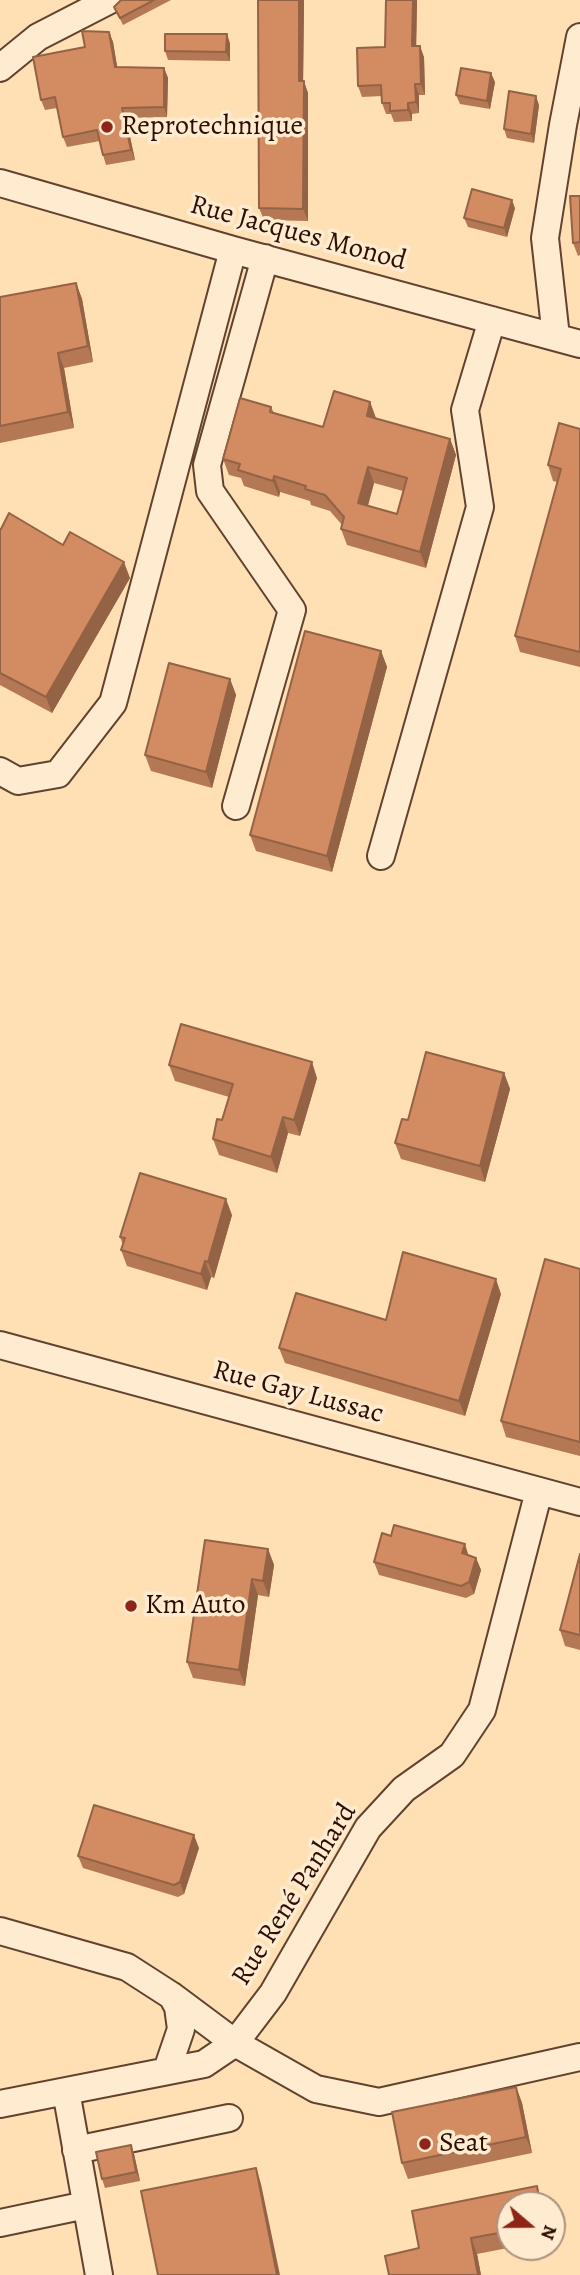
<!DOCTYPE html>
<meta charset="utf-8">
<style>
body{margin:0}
#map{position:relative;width:580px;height:2275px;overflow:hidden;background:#ffe0b5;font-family:Alegreya,serif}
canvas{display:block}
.north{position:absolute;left:496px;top:2191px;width:70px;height:70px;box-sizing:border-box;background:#ffebcf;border:2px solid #ab927d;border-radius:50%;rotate:110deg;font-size:19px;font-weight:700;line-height:28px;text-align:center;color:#2e0d02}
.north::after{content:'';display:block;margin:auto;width:24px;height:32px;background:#8f2418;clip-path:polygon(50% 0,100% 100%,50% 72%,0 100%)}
</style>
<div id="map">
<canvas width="580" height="2275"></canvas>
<div class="north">N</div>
</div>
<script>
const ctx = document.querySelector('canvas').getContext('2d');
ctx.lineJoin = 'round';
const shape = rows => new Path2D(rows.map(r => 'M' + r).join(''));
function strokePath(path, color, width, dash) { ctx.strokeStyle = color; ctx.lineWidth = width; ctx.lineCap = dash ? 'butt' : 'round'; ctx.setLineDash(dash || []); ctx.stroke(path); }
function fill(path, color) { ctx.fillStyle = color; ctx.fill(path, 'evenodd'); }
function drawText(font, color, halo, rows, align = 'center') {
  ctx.font = font + ' Alegreya,serif'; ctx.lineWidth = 7; ctx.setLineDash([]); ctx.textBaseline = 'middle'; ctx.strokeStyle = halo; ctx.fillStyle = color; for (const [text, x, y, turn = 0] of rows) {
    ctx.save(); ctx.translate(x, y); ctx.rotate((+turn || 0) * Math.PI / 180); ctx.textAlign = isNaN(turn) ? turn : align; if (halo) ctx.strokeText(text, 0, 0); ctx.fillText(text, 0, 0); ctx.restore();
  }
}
const minor = shape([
 [0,68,38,37,110,0],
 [0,183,233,250,580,344],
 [556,337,545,238,563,125,580,37],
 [0,771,18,781,58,774,113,703,233,250],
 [236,806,292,610,210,491,207,465,265,258],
 [381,856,480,507,465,410,492,320],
 [0,1345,580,1502],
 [0,1931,127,1967,172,1996,235,2043,316,2089,379,2102,580,2057],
 [167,2070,181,2029,178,2007,172,1996],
 [66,2091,99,2275],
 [0,2104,204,2064,235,2043,273,1993,368,1828,404,1789,452,1755,482,1710,539,1491],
 [76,2150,229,2118],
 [0,2223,86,2205]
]);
const wall = shape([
 [121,0,171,0,123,25,114,7],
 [304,0,303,81,308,93,308,221,264,220,259,208],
 [386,0,417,0,416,46,424,57,425,95,419,95,419,113,412,114,412,121,394,122,391,114,386,114,382,103,382,96,362,97,358,86,385,47],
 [109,32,113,42,117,67,164,68,168,78,167,117,126,118,135,160,106,165,103,155,100,141,67,147,63,137,57,108,45,110,41,100,85,47],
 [230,43,230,61,168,60,165,51],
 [495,82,490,109,460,104,456,95],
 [539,105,534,143,507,138,504,129],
 [580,196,580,255,578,256,573,243],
 [515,208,507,237,468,227,464,218],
 [76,283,82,299,93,362,64,368,74,428,0,443,0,297],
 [370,402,376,419,450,439,456,455,426,568,347,545,341,529,342,525,330,511,311,505,310,501,280,492,279,497,244,486,241,478,229,475,223,459,271,407,274,413,323,427],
 [374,483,403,491,397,514,368,506],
 [580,429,580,667,520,652,515,636,557,482,553,481,548,465],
 [0,529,63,545,130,578,52,713,0,685],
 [381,651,387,667,332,872,256,851,250,835],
 [230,679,236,695,212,788,151,771,145,755],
 [169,1065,317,1078,300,1136,288,1133,277,1173,219,1155,213,1139,222,1120,229,1097,175,1081],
 [504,1073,510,1089,485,1182,401,1159,395,1143,408,1120],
 [232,1215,214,1278,211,1277,207,1290,127,1266,121,1250,123,1245,120,1237],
 [580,1269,580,1456,506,1437,501,1421],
 [501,1294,465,1416,285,1363,279,1348,386,1320],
 [268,1549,274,1565,269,1597,258,1595,245,1686,193,1678,187,1662],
 [580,1554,580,1650,565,1646,560,1630],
 [469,1555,476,1558,481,1570,474,1594,466,1598,379,1575,374,1562],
 [199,1848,184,1894,178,1897,83,1868,78,1856],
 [516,2087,522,2103,532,2153,408,2179,402,2163],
 [131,2145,134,2154,140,2181,105,2188,102,2179],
 [537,2186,543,2205,510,2205,510,2247,513,2247,477,2254,481,2275,389,2275,385,2256,419,2248,412,2211]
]);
const shadedWall = shape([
 [299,0,304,0,303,93,299,81],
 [413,0,417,0,416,57,412,46],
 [109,32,113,42,119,77,115,67],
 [227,34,230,43,230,61,226,52],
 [420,46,424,57,425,95,421,84],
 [164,68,168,78,167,117,164,107],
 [491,73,495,82,490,109,487,101],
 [304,81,308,93,308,221,303,209],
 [415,84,419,95,419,113,416,102],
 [536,96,539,105,534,143,531,134],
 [408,103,412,114,412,121,408,110],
 [122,108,126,118,135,160,131,150],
 [512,200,515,208,507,237,504,228],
 [76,283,82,299,93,362,88,346],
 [58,353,64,368,74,428,68,412],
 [370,402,376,418,372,432,367,416],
 [450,439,456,455,426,568,420,552],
 [368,467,374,483,364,519,358,503],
 [274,476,280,492,279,497,273,481],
 [124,562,130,578,52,713,46,697],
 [381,651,387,667,332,872,327,856],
 [230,679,236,695,212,788,206,772],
 [312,1062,317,1078,300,1136,294,1120],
 [504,1073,510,1089,485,1182,480,1166],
 [283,1117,288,1133,277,1173,271,1157],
 [226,1199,232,1215,214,1278,208,1262],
 [205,1261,211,1277,207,1290,201,1274],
 [496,1279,501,1294,465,1416,459,1401],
 [465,1544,469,1557,462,1553],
 [268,1549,274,1565,269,1597,263,1581],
 [476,1558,481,1570,474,1594,469,1582],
 [252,1579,258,1595,245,1686,239,1670],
 [194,1835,199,1848,184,1894,180,1882],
 [516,2087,522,2103,532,2153,526,2137],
 [131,2145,134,2154,140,2181,136,2172],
 [256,2168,261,2184,280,2275,277,2275],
 [537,2186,542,2202,543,2205,540,2205],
 [471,2238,477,2254,481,2275,478,2275]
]);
const building = shape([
 [121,0,154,0,120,18,114,7,121,0],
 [258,0,299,0,299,81,304,81,303,209,259,208,258,0],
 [386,0,413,0,412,46,420,46,421,84,415,84,416,102,408,103,408,110,390,111,390,103,382,103,381,85,358,86,357,48,385,47,386,0],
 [82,31,109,32,115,67,164,68,164,107,122,108,131,150,103,155,97,130,63,137,55,97,41,100,33,57,85,47,82,31],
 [165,34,227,34,226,52,165,51,165,34],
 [461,68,491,73,487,101,456,95,461,68],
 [509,91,536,96,531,134,504,129,509,91],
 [472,189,512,200,504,228,464,218,472,189],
 [570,196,580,196,580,242,573,243,570,196],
 [76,283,88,346,58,353,68,412,0,426,0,297,76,283],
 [334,391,370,402,367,416,450,439,420,552,341,529,344,517,325,495,305,489,306,486,274,476,273,481,238,470,240,464,223,459,240,398,271,407,270,412,323,427,334,391],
 [368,467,407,478,397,514,358,503,368,467],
 [559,423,580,429,580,652,515,636,561,469,548,465,559,423],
 [9,513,63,545,70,532,124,562,46,697,0,673,0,529,1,529,9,513],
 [305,631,381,651,327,856,250,835,305,631],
 [169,663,230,679,206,772,145,755,169,663],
 [181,1024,312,1062,294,1120,283,1117,271,1157,213,1139,217,1119,222,1120,233,1084,169,1065,181,1024],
 [426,1052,504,1073,480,1166,395,1143,402,1119,408,1120,426,1052],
 [140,1173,226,1199,208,1262,205,1261,201,1274,121,1250,125,1238,120,1237,140,1173],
 [403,1252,496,1279,459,1401,279,1348,296,1293,386,1320,403,1252],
 [545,1259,580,1269,580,1442,501,1421,545,1259],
 [394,1525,465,1544,462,1553,476,1558,469,1582,461,1586,374,1562,382,1533,391,1536,394,1525],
 [205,1540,268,1549,263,1581,252,1579,239,1670,187,1662,205,1540],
 [580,1554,580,1635,560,1630,580,1554],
 [94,1805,194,1835,180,1882,174,1885,78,1856,94,1805],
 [516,2087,526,2137,402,2163,392,2112,516,2087],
 [131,2145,136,2172,102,2179,96,2152,131,2145],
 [256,2168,277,2275,158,2275,141,2191,256,2168],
 [537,2186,540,2205,510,2205,510,2231,471,2238,478,2275,389,2275,385,2256,419,2248,412,2211,537,2186]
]);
const markers = [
 [107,127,7,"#8f2418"],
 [131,1606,7,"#8f2418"],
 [425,2144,7,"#8f2418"]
];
const poiNames = [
 ["Reprotechnique",121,127],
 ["Km Auto",145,1606],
 ["Seat",439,2144]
];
const streetNames = [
 ["Rue Jacques Monod",298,234,15],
 ["Rue Gay Lussac",298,1393,15],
 ["Rue René Panhard",295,1895,-58]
];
strokePath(minor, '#62422f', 30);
strokePath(minor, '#ffebcf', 26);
fill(wall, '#b57854');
fill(shadedWall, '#946245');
fill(building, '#d38c62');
strokePath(building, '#946245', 2);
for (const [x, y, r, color] of markers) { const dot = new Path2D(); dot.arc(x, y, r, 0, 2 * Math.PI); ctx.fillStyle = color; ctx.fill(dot); strokePath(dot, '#ffebcf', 2.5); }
drawText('28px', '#2e0d02', '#ffebcf', poiNames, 'left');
drawText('28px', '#2e0d02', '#ffebcf', streetNames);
</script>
